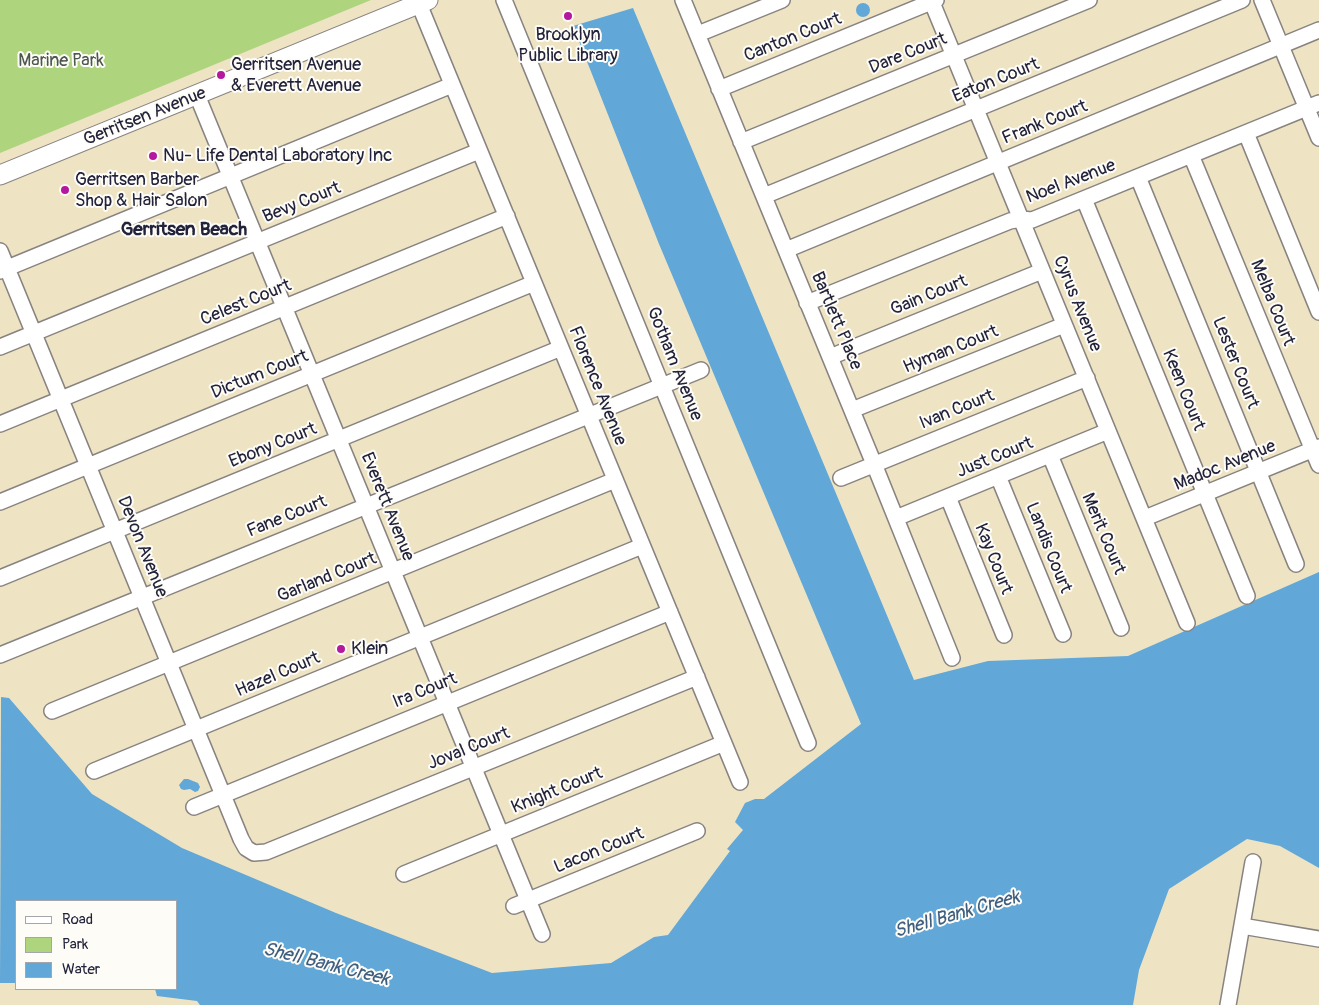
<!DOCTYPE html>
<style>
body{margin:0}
#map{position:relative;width:1319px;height:1005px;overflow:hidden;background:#eee4c4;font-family:Pangolin,sans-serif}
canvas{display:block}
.legend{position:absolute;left:15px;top:900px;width:162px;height:90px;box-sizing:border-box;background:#fdfcf7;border:1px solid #a5a5ac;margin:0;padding:6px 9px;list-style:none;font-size:15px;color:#22223b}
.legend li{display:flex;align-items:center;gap:10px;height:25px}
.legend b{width:25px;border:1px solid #a5a5ac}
</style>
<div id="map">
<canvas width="1319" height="1005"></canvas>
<ul class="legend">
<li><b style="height:6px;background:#fff"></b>Road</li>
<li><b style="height:14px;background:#aed47e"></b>Park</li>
<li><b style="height:14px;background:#61a7d7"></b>Water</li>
</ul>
</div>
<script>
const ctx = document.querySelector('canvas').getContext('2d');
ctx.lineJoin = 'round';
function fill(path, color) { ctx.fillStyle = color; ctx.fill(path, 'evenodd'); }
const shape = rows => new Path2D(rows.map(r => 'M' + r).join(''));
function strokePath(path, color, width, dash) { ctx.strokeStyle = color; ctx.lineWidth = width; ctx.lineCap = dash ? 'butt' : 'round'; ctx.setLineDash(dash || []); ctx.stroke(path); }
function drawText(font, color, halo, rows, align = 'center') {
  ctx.font = font + ' Pangolin,sans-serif'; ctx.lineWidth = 4; ctx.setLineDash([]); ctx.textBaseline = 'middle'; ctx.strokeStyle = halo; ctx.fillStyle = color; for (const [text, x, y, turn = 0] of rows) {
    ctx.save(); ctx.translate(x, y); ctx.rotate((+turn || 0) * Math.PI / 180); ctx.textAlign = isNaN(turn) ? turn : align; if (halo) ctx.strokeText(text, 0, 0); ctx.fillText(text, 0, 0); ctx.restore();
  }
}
const green = shape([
 [0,0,371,0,0,153]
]);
const water = shape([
 '856 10a7 7 0 1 1 14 0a7 7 0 1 1-14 0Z',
 [633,8,914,680,988,661,1128,656,1319,572,1319,868,1280,846,1247,839,1169,889,1139,970,1133,1005,200,1005,197,1001,157,996,155,989,176,989,176,901,16,901,16,983,0,983,1,697,9,698,92,794,182,848,336,913,492,973,611,963,654,937,668,935,730,851,727,849,743,830,735,822,745,803,755,799,764,799,861,724,659,244,573,26],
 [184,779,188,779,198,783,200,787,198,791,195,792,190,789,184,790,181,789,179,785]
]);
const minor = shape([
 [504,0,808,743],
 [683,0,874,464,952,658],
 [931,0,1187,623],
 [1262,0,1319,138],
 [419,4,740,782],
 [698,34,782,0],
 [719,89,936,0],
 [197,95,542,934],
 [1246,133,1319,312],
 [741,142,1089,0],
 [1191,155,1319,465],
 [1138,177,1296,564],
 [764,196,1242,0],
 [1084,199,1247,596],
 [786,250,1319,30],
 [0,251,241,839,246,848,254,853,266,852,697,677],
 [0,271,452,85],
 [807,303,1010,221,1021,219,1032,220,1319,103],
 [0,347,479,151],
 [830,357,1042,271],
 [852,410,1064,325],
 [0,424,507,216],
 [1050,455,1121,628],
 [998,476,1063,634],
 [841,478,1087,378],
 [948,497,1004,635],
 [0,502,534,283],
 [896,518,1108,431],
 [1145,518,1319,447],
 [0,578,561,348],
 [0,655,701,370],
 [52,711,615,480],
 [94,771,642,546],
 [194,807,670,612],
 [404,874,724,743],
 [514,906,697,831],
 [1242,926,1319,939],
 [1228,1005,1253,862]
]);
const major = shape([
 [0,175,428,0]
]);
const markers = [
 [568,16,5,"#b5179e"],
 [221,75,5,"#b5179e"],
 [153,156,5,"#b5179e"],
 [65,190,5,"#b5179e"],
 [341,649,5,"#b5179e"]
];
const poiNames = [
 ["Brooklyn",568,35,"center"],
 ["Public Library",568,56,"center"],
 ["Gerritsen Avenue",231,65],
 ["& Everett Avenue",231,86],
 ["Nu- Life Dental Laboratory Inc",163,156],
 ["Gerritsen Barber",75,180],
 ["Shop & Hair Salon",75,201],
 ["Klein",351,649]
];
const streetNames = [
 ["Canton Court",793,38,-22],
 ["Dare Court",908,54,-22],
 ["Eaton Court",996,81,-22],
 ["Gerritsen Avenue",145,117,-22],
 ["Frank Court",1045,123,-22],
 ["Noel Avenue",1071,182,-21],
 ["Bevy Court",302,203,-22],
 ["Gain Court",929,296,-22],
 ["Celest Court",246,303,-22],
 ["Melba Court",1272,303,68],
 ["Cyrus Avenue",1077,304,68],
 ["Bartlett Place",836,321,67],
 ["Hyman Court",951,350,-22],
 ["Lester Court",1235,363,68],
 ["Gotham Avenue",674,364,68],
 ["Dictum Court",260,375,-22],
 ["Florence Avenue",597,386,68],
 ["Keen Court",1183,390,68],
 ["Ivan Court",957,410,-22],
 ["Ebony Court",273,446,-22],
 ["Just Court",995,458,-22],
 ["Madoc Avenue",1225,466,-22],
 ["Everett Avenue",387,507,68],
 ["Fane Court",287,517,-22],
 ["Merit Court",1103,534,67],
 ["Devon Avenue",142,547,68],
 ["Landis Court",1048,548,68],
 ["Kay Court",993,559,68],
 ["Garland Court",327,578,-22],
 ["Hazel Court",278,675,-23],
 ["Ira Court",425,691,-22],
 ["Joval Court",469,749,-22],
 ["Knight Court",557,791,-22],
 ["Lacon Court",599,851,-22]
];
const parkNames = [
 ["Marine Park",61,61]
];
const neighbourhoodNames = [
 ["Gerritsen Beach",184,230]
];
const waterNames = [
 ["Shell Bank Creek",957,915,-16],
 ["Shell Bank Creek",326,965,14]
];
fill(green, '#aed47e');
fill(water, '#61a7d7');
strokePath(minor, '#888380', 18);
strokePath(major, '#888380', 21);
strokePath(minor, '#fff', 15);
strokePath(major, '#fff', 19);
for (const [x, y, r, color] of markers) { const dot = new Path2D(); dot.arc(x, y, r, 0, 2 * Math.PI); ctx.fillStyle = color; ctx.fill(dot); strokePath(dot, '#fdfcf7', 2); }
drawText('18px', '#22223b', '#fdfcf7', poiNames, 'left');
drawText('18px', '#22223b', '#fdfcf7', streetNames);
drawText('18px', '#4c574f', '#fdfcf7', parkNames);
drawText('bold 19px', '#22223b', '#fdfcf7', neighbourhoodNames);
drawText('italic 19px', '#3e5e81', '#fdfcf7', waterNames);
</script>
